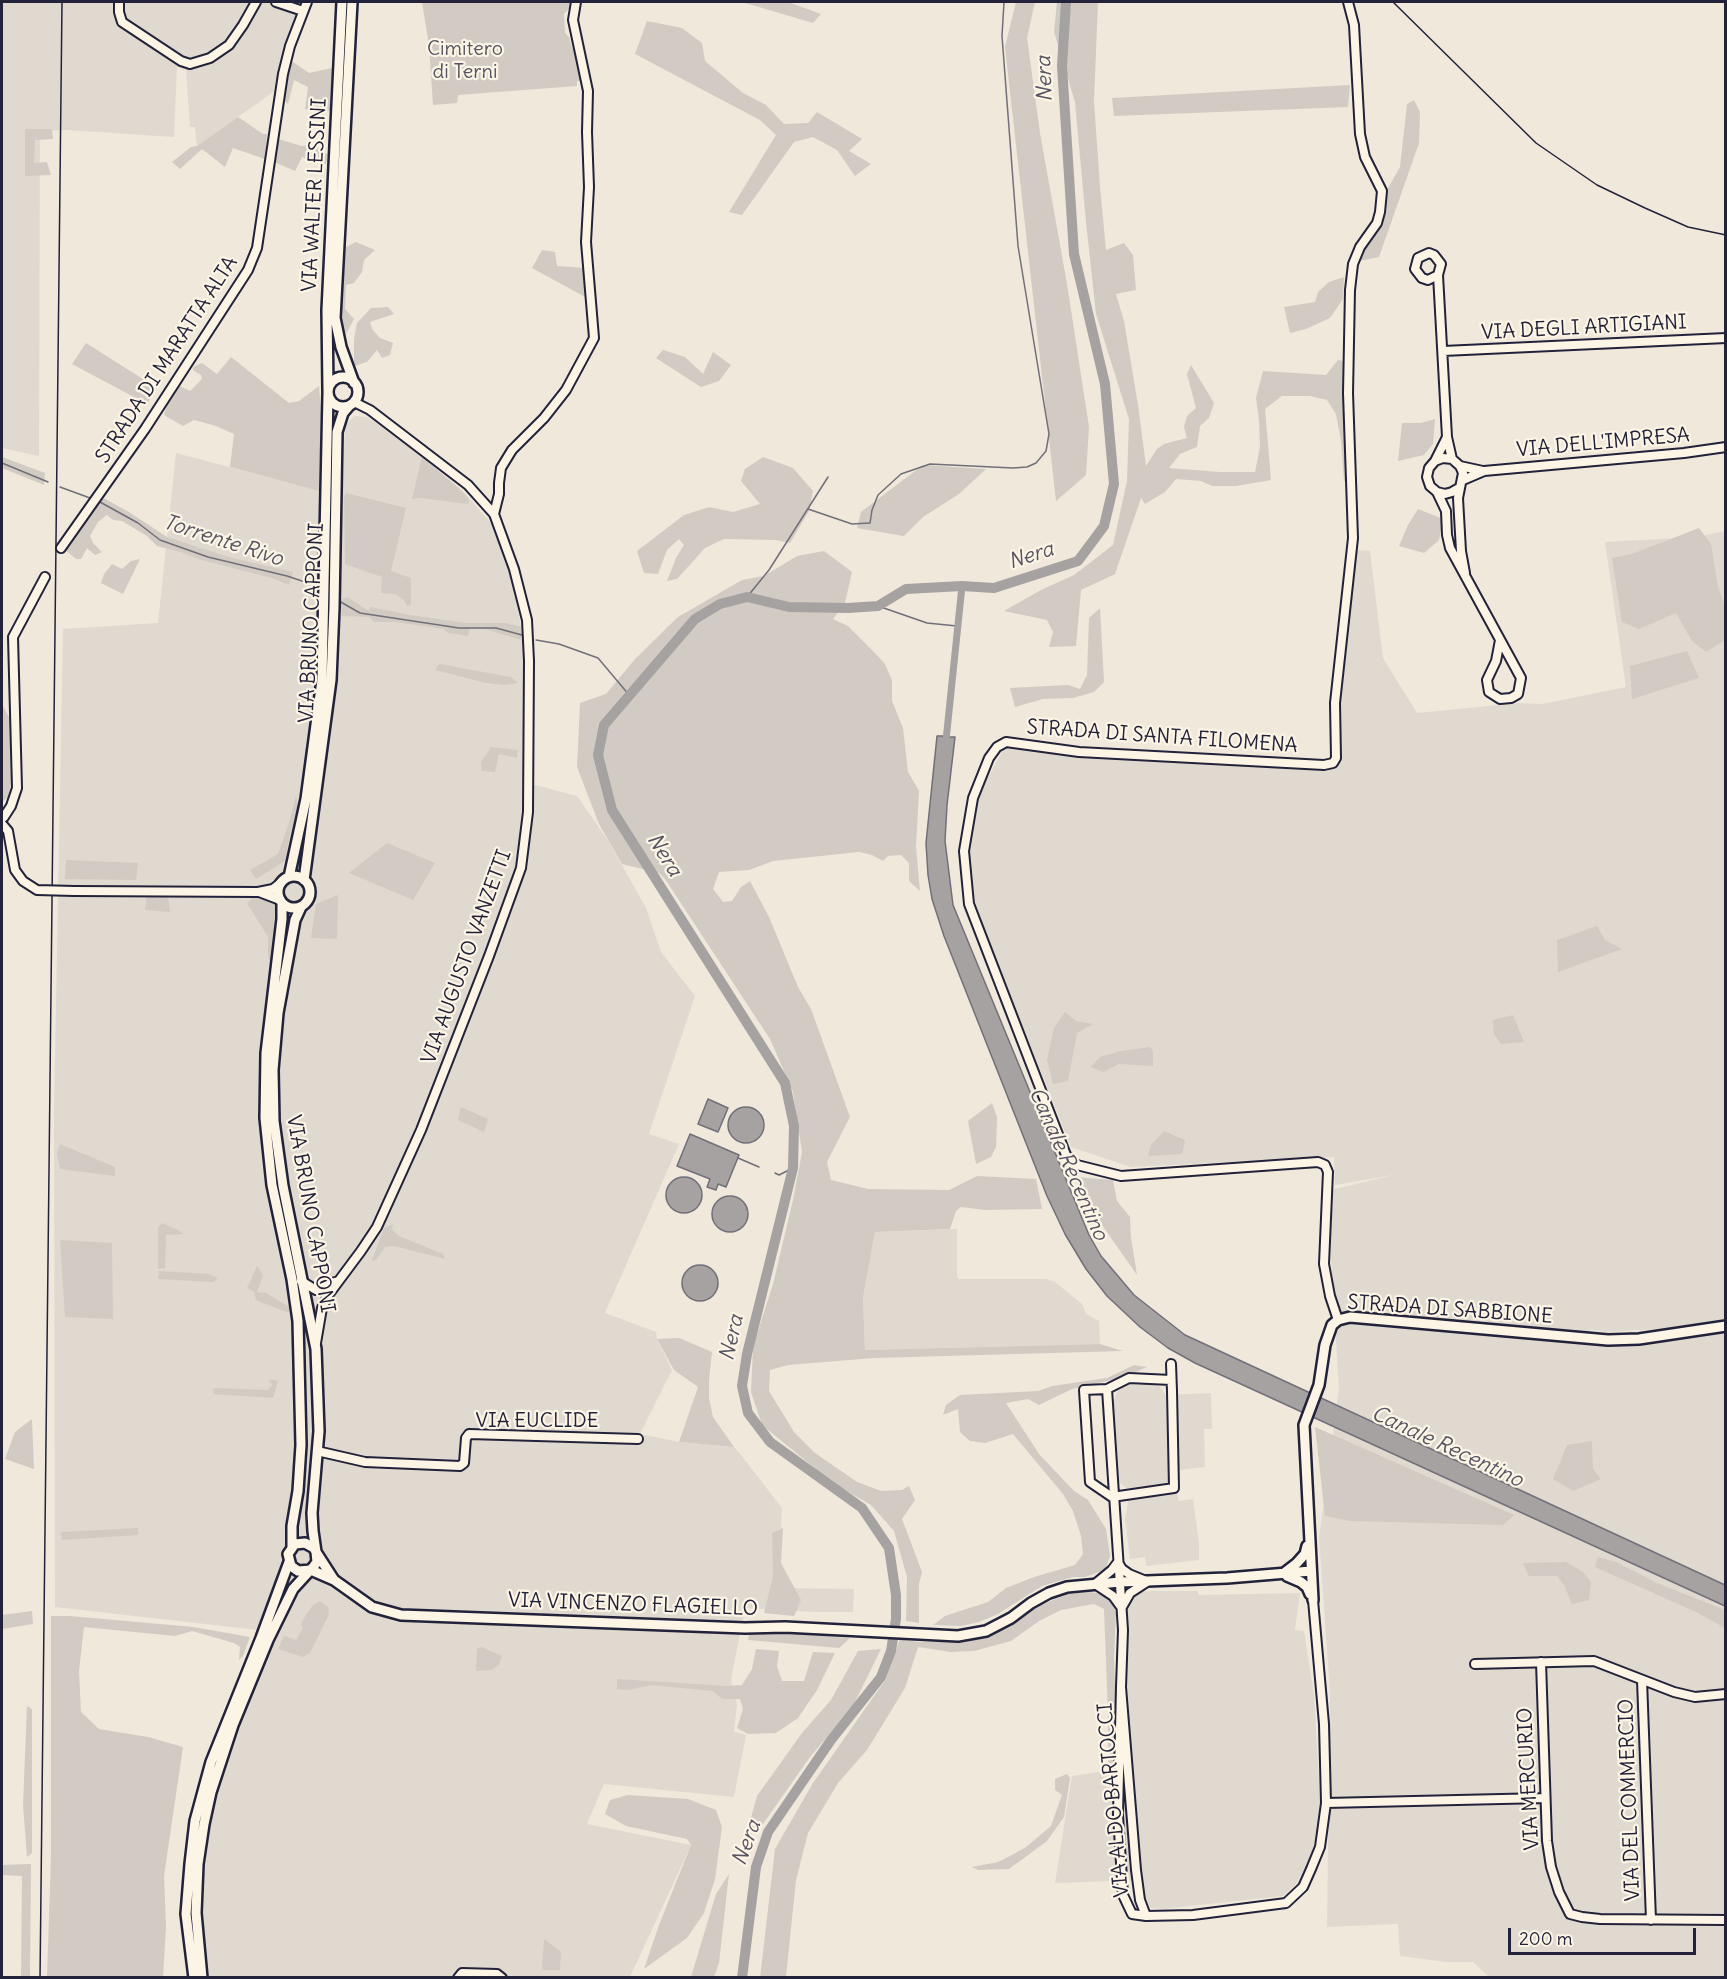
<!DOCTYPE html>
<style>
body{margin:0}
#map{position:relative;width:1727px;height:1979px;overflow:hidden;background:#efe8db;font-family:Delius,sans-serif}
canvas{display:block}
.frame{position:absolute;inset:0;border:3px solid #22223b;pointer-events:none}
.scale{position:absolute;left:1508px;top:1928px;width:188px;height:27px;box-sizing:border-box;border:3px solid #22223b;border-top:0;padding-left:8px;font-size:18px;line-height:21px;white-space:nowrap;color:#22223b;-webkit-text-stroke:4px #fcf5e5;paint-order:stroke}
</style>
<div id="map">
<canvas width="1727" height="1979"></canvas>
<div class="frame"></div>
<div class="scale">200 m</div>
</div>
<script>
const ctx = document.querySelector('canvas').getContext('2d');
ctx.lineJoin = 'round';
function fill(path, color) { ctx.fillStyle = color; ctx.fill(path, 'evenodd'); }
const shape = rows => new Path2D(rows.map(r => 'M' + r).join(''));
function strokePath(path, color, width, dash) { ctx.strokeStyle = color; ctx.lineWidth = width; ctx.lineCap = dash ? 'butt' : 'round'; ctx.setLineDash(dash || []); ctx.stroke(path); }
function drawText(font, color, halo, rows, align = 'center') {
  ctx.font = font + ' Delius,sans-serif'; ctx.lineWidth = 4.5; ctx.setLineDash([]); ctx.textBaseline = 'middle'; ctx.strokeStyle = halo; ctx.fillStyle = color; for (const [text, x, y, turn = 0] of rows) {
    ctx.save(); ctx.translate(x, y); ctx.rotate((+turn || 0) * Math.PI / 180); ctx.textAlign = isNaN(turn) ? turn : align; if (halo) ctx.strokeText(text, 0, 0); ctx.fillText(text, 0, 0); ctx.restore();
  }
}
const built = shape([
 [2,2,302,2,276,90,197,146,195,127,190,127,186,70,177,67,174,137,67,130,40,131,39,456,2,448],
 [355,416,366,417,384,427,462,490,491,523,512,581,522,632,525,664,524,782,577,796,609,842,646,908,661,952,695,996,649,1134,679,1144,605,1313,656,1332,657,1339,672,1370,640,1434,679,1442,734,1447,741,1455,782,1508,778,1588,854,1589,853,1612,817,1612,745,1608,731,1680,737,1704,734,1732,746,1735,734,1797,604,1784,587,1824,691,1845,630,1977,208,1978,201,1906,207,1827,236,1726,276,1632,55,1607,54,1113,63,629,158,623,176,453,342,497,345,424],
 [1725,531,1725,1319,1660,1329,1606,1332,1590,1329,1595,1346,1641,1346,1725,1330,1725,1977,1489,1977,1473,1962,1446,1962,1400,1956,1398,1924,1327,1927,1330,1693,1319,1538,1339,1389,1331,1258,1331,1190,1393,1175,1335,1185,1334,1157,1131,1167,1071,1147,974,904,967,852,976,800,1005,746,1172,762,1337,762,1338,700,1354,550,1370,551,1383,658,1417,713,1519,703,1542,704,1626,687,1605,542,1697,537],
 [957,1229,957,1277,959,1279,1046,1279,1055,1282,1082,1304,1086,1314,1099,1321,1100,1344,865,1350,863,1298,875,1232],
 [1140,1380,1150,1381,1159,1386,1166,1395,1211,1393,1212,1429,1204,1429,1205,1467,1170,1471,1179,1501,1193,1499,1199,1543,1199,1560,1146,1566,1145,1557,1130,1559,1125,1519,1130,1491,1118,1481,1114,1471,1113,1404,1117,1392,1126,1385],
 [1149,1591,1198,1591,1198,1595,1300,1593,1295,1630,1304,1631,1314,1694,1320,1801,1317,1836,1308,1862,1296,1884,1283,1896,1163,1909,1150,1908,1146,1904,1143,1880,1055,1883,1072,1776,1132,1767,1126,1686,1127,1609,1130,1599,1135,1593]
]);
const green = shape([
 [422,2,582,2,578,7,572,5,564,14,565,33,569,37,583,81,577,81,577,86,458,95,457,103,433,105,429,46],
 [742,2,788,2,821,14,813,23],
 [1016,2,1035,2,1027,38,1040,133,1067,284,1089,427,1086,475,1056,501,1005,47],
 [1057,2,1098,2,1094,101,1100,187,1106,250,1124,243,1133,255,1136,290,1116,294,1124,321,1138,405,1146,466,1157,449,1164,444,1187,438,1184,427,1187,416,1196,408,1187,374,1191,365,1214,403,1209,418,1200,426,1197,447,1180,454,1169,468,1220,472,1255,472,1260,447,1259,420,1256,398,1263,371,1326,375,1338,360,1344,361,1344,386,1347,411,1352,481,1344,481,1341,441,1336,414,1327,400,1310,396,1282,396,1265,409,1271,480,1236,486,1212,486,1201,481,1176,479,1165,492,1145,504,1141,498,1115,574,1081,590,1076,646,1049,647,1053,632,1047,620,1004,611,1041,590,1074,575,1113,545,1127,481,1129,419,1096,314,1086,222,1075,102,1054,32],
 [647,21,682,28,702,43,705,61,743,93,766,105,784,124,808,123,817,112,862,139,849,151,871,164,855,176,837,150,813,137,794,142,742,215,729,212,776,135,760,120,635,54],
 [290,60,309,73,332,68,330,110,322,115,305,109,308,87,294,80,288,104,283,99],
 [1350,85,1348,107,1114,116,1112,98],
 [1414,100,1420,112,1419,143,1379,257,1359,261,1361,250,1372,229,1383,197,1400,167,1407,104],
 [238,117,263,134,267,134,265,159,233,148,225,167,202,149,180,169,172,162,191,147,197,146],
 [25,129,52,129,53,139,35,140,34,163,47,162,51,175,25,176],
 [278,139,302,146,313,144,328,155,326,164,302,157,295,171,272,161],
 [356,242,375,250,364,260,362,272,354,283,346,285,345,309,354,319,346,334,340,311,342,274,346,247],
 [542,250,555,252,557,266,585,268,587,298,532,268],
 [1344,277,1343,299,1330,318,1306,329,1290,333,1284,307,1315,302,1318,292,1329,282],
 [388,307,394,314,370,322,372,329,380,338,393,343,390,355,382,358,377,350,367,362,354,366,354,339,357,323,371,308],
 [86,343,157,388,147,404,72,364],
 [663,350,685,357,703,374,713,352,731,365,719,381,701,387,656,358],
 [231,357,289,403,299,401,319,386,321,411,319,491,230,467,234,434,216,426,194,420,183,426,164,415,167,404,180,386,190,391,202,379,201,375,193,370,193,367,202,363,217,374],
 [1435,419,1433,444,1424,455,1398,461,1402,423,1421,423],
 [2,457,45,473,44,485,2,468],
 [422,457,456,486,469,499,468,504,421,498,412,499],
 [763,457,793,468,813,491,809,511,790,543,776,540,724,539,705,548,677,579,667,581,676,558,684,545,679,539,667,550,658,574,644,573,637,551,684,515,709,507,733,512,760,504,741,481,745,469],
 [923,465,986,469,959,494,923,517,904,536,857,528,861,512],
 [346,493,406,508,391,571,411,578,411,605,407,606,404,600,396,594,381,593,382,577,345,564,344,497],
 [98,495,129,512,167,537,232,558,293,572,289,585,272,578,201,560,181,552,157,546,147,536,122,521,113,520,107,515,98,522,90,536,93,543,102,552,95,555,87,548,81,559,76,559,63,548],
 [1418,509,1443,519,1439,540,1424,553,1399,546,1408,525],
 [1699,528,1711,544,1718,587,1726,608,1725,640,1706,652,1692,641,1676,613,1639,629,1622,622,1612,558,1632,554],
 [824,551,852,572,845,603,833,619,848,626,875,653,885,664,892,680,892,701,903,728,908,772,919,791,916,847,920,891,909,881,909,863,901,855,888,856,883,861,872,855,859,852,773,861,749,870,719,872,713,889,723,902,732,901,741,887,750,881,769,917,798,987,811,1009,850,1117,827,1162,831,1180,868,1189,949,1190,977,1176,1036,1179,1042,1209,985,1210,961,1207,956,1211,950,1229,875,1232,863,1298,865,1350,1100,1344,1123,1351,874,1358,788,1365,770,1370,769,1391,794,1432,815,1453,857,1482,881,1491,902,1490,909,1486,915,1500,902,1519,922,1572,919,1584,919,1623,906,1621,907,1577,894,1531,871,1505,833,1483,762,1425,751,1392,753,1347,773,1284,793,1200,802,1152,793,1092,770,1039,665,879,659,873,622,864,599,824,577,767,580,703,606,694,635,659,678,617,742,580,764,576,797,556],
 [140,559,123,594,101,583,104,574,112,564,122,569,131,561],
 [347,597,369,611,370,607,410,615,466,623,506,623,521,627,521,640,485,629,470,629,468,636,448,633,444,629,395,622,374,622,369,617,342,616,341,600],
 [1100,608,1104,682,1094,692,1073,698,1043,699,1015,707,1010,688,1068,685,1080,689,1087,675,1089,618],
 [1687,651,1699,678,1632,699,1630,666],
 [439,664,511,677,518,683,504,685,486,683,435,670],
 [2,704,10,719,12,778,8,797,2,802],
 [491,747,518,750,517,758,499,754,495,772,482,771,481,762],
 [296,796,298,809,290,834,285,861,256,879,250,870,278,854,288,826],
 [387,843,435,863,413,900,349,873],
 [66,860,138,863,136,880,65,879],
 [147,894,168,895,170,912,145,910],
 [338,895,337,939,311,938,316,904],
 [255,896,272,900,277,911,272,963,268,958,268,937,247,903],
 [1597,926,1605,940,1622,949,1558,972,1557,940],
 [1065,1012,1076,1021,1093,1024,1077,1033,1068,1081,1053,1084,1047,1060,1054,1028],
 [1513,1015,1524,1042,1501,1044,1494,1034,1493,1020],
 [1150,1047,1153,1051,1153,1066,1119,1064,1103,1072,1091,1067,1100,1057,1121,1051],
 [992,1103,997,1117,996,1147,991,1157,976,1164,968,1121],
 [461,1107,488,1119,484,1132,458,1120],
 [1164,1131,1185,1140,1182,1154,1148,1156,1151,1145],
 [60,1144,115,1167,115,1176,60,1169,57,1154],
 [1075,1177,1113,1180,1117,1201,1130,1217,1131,1238,1137,1275,1083,1198],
 [162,1223,178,1230,183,1234,166,1235,165,1268,158,1269,158,1228],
 [393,1224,392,1229,399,1236,443,1254,445,1259,394,1246,385,1247,376,1260,372,1261,384,1228],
 [60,1240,112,1243,113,1319,65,1317],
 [257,1266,263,1275,257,1292,266,1293,291,1308,288,1312,281,1310,256,1300,254,1292,247,1288],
 [159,1271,209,1274,218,1278,213,1282,158,1279],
 [679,1338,712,1352,709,1380,709,1398,713,1417,734,1447,679,1442,698,1387,674,1370,657,1339],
 [1134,1365,1147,1367,1125,1377,1072,1389,1039,1405,1028,1399,1006,1403,1039,1454,1074,1491,1088,1500,1106,1529,1110,1556,1105,1570,1085,1577,1073,1577,1042,1586,998,1614,979,1622,961,1626,933,1625,945,1616,988,1602,1006,1588,1034,1577,1075,1565,1083,1554,1081,1536,1073,1511,1063,1494,1013,1434,985,1443,970,1441,960,1432,958,1409,943,1415,946,1405,960,1395,1038,1391,1052,1386,1107,1378],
 [269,1379,278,1381,273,1398,213,1394,214,1388,268,1390,273,1384,270,1383],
 [32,1419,34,1469,5,1459,15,1432],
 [1315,1427,1514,1515,1503,1525,1350,1521,1325,1516],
 [1592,1441,1593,1469,1601,1479,1573,1491,1553,1479,1567,1445],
 [138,1528,138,1535,62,1540,61,1532],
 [783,1528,781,1563,801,1600,794,1616,764,1613,773,1577,772,1533],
 [1598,1557,1616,1562,1657,1583,1725,1610,1725,1628,1696,1612,1595,1567],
 [1566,1562,1583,1572,1591,1582,1589,1600,1572,1604,1564,1585,1557,1576,1529,1576,1523,1563],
 [1090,1592,1103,1594,1111,1602,1116,1612,1114,1659,1117,1727,1116,1766,1108,1766,1108,1713,1104,1609,1094,1604,1061,1610,1039,1621,1011,1641,974,1651,951,1652,918,1647,905,1688,867,1750,838,1783,808,1833,796,1880,786,1977,760,1978,775,1849,813,1783,886,1679,900,1639,919,1642,966,1641,985,1636,1008,1626,1031,1609,1068,1594],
 [320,1601,328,1607,329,1614,310,1653,303,1657,278,1649,284,1636,296,1640,303,1628,301,1624,307,1613,313,1605],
 [32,1611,33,1624,2,1629,2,1615],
 [51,1616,70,1616,193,1627,250,1637,243,1656,239,1660,240,1647,234,1643,192,1631,175,1636,84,1627,79,1671,81,1712,99,1729,148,1737,183,1747,164,1876,166,1927,163,1977,47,1977,51,1857],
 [750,1629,850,1638,839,1648,748,1640],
 [481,1647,502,1656,499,1665,491,1670,476,1671,477,1649],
 [756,1649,779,1651,777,1666,782,1681,804,1681,813,1652,835,1653,817,1690,798,1718,776,1733,748,1734,737,1728,743,1709,740,1699,722,1699,713,1691,651,1685,629,1690,617,1689,617,1679,728,1686,742,1685,752,1669],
 [881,1649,853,1706,810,1757,758,1831,746,1836,757,1796,802,1733,831,1700,858,1651],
 [27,1706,32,1709,32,1853,27,1857,23,1805],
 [1067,1774,1070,1778,1064,1817,1047,1841,1009,1869,978,1870,972,1867,998,1862,1012,1855,1026,1847,1051,1826,1062,1795,1055,1790,1055,1779],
 [628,1795,688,1799,716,1810,722,1827,715,1879,704,1913,687,1938,644,1969,659,1925,691,1845,687,1839,626,1826,605,1814,610,1800],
 [31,1864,30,1977,21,1977,22,1876,2,1875,2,1865],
 [729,1874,719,1963,714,1977,691,1977,716,1894],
 [544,1939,561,1952,560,1970,542,1970]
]);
const water = shape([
 [937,736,943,736,945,743,949,737,955,737,947,805,945,841,953,905,1089,1235,1101,1256,1134,1295,1185,1335,1725,1585,1725,1606,1195,1363,1168,1348,1140,1327,1107,1296,1086,1269,1065,1234,1047,1196,944,936,932,899,928,875,926,843,937,736],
 [708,1099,728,1108,718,1132,698,1124,708,1099],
 '728 1125a18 18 0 1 1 36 0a18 18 0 1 1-36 0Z',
 [690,1134,739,1155,726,1187,718,1184,716,1190,707,1187,710,1179,677,1166,690,1134],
 '666 1195a18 18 0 1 1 36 0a18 18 0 1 1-36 0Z',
 '712 1214a18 18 0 1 1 36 0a18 18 0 1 1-36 0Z',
 '682 1283a18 18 0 1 1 36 0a18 18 0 1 1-36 0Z'
]);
const stream = shape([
 [2,463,48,482],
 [60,487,90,498],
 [100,502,138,523,160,540,208,557,287,576,308,583],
 [808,509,852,524,870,523,872,510,878,495,901,474,930,464,1013,468,1027,467,1036,463,1046,451,1049,434,1018,246,1002,36,1004,2],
 [747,597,769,570,828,477],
 [339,601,360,613,459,628,496,628,522,635],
 [878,606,927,623,957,626],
 [536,640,559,644,598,658,630,696],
 [738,1158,759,1167],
 [775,1173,779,1175,793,1168]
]);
const canal = shape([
 [945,750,962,586]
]);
const river = shape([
 [742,1978,756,1867,768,1832,831,1740,881,1677,891,1651,896,1619,896,1595,889,1548,862,1508,770,1442,748,1413,742,1386,747,1354,793,1168,794,1126,785,1083,612,810,598,755,604,725,695,619,720,604,747,597,789,607,848,608,878,606,906,589,962,586,994,588,1078,561,1104,526,1114,484,1105,384,1074,254,1062,66,1066,2]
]);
const minor = shape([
 [119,2,119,12,122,22,181,61,190,64,210,58,229,45,243,25,256,2],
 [276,2,303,11],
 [1438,275,1428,280,1422,278,1415,269,1418,258,1429,253,1434,255,1441,264,1438,275,1447,437,1452,459],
 [1443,351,1726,338],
 [1435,461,1447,437],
 [1460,466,1483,471],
 [1463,480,1484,471,1684,453,1726,447],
 [1459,488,1452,492,1445,494,1437,492,1430,486,1427,477,1429,468,1435,461,1443,458,1452,459,1460,466,1463,473,1458,498,1461,551,1465,573],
 [1437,492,1446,511,1447,535,1450,548,1521,678,1518,694,1511,698,1500,699,1489,692,1487,680,1496,661,1500,640],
 [494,514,499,494,499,483,501,468,512,450,544,418,566,390,594,338,586,242,589,187,587,132,588,91,573,20,576,2],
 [61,548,145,429,248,270,257,248,283,74,290,46,307,2],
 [2,820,11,806,17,788,13,637,45,577],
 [74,891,258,892,273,889,282,882],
 [259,892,280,900],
 [301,1281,316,1290,335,1282],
 [1338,1320,1330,1296,1324,1264,1328,1172,1325,1165,1318,1162,1121,1176,1077,1165,1066,1155,969,904,964,851,973,798,989,758,997,747,1006,742,1079,752,1324,765,1333,763,1336,758,1335,703,1353,538,1348,393,1350,290,1353,264,1360,247,1377,223,1380,212,1382,191,1365,157,1360,134,1354,25,1348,2],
 [316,1343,322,1308,329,1294,361,1251,377,1227,421,1130,489,956,521,868,528,812,529,661,527,620,514,569,494,514,468,485,370,410,354,402],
 [1171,1364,1172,1391,1174,1488,1112,1497,1090,1482,1084,1390,1107,1389,1129,1378,1171,1380],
 [1107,1389,1123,1630,1121,1687,1118,1815,1123,1895,1132,1914,1146,1916,1140,1900,1136,1870,1121,1687],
 [317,1451,365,1462,460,1466,464,1463,466,1438,469,1434,638,1439],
 [1118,1562,1112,1570,1095,1584,1113,1596,1121,1607],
 [1119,1564,1122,1569,1129,1574,1146,1581],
 [1313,1600,1324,1724,1326,1803,1545,1798],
 [1122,1607,1130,1593,1147,1582],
 [1541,1662,1547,1841,1551,1867,1559,1892,1570,1914,1582,1917,1600,1919,1726,1920],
 [1475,1664,1594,1661,1674,1692,1695,1697,1726,1694],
 [1642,1680,1651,1920],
 [1146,1916,1193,1915,1286,1903,1303,1887,1311,1869,1320,1847,1326,1803],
 [458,1978,462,1973,497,1974,502,1978]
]);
const major = shape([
 [352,2,335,318,341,347,354,383],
 '328 392a15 15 0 1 1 30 0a15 15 0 1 1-30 0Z',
 [328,390,327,310,342,2],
 '278 892a16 16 0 1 1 32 0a16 16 0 1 1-32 0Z',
 [289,877,306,799,322,680,328,394],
 [304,880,331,680,334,607,337,432,343,413,349,406],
 [282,903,282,919,266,1053,265,1118,272,1185,292,1279,298,1321,301,1445,298,1491,292,1526,292,1547],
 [301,907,295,920,278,1013,273,1070,274,1121,283,1186,316,1349,319,1431,312,1513,313,1531,316,1552,334,1580],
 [311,1570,334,1580,372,1607,401,1615,745,1628,785,1627,958,1636,986,1631,1011,1618,1031,1603,1049,1593,1067,1587,1120,1582,1227,1578,1311,1571],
 [1284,1573,1297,1563,1305,1554,1307,1546],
 [1287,1576,1301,1582,1307,1587,1310,1594],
 [1313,1600,1304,1425,1319,1385,1325,1345,1332,1325,1338,1320,1350,1317,1608,1340,1639,1339,1726,1326],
 [194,1978,186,1914,190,1864,195,1821,211,1762,261,1638,289,1562],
 [202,1978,196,1913,198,1864,204,1824,211,1792,233,1725,268,1640,293,1589,314,1566,317,1562,316,1552,314,1548,305,1543,295,1544,288,1554,291,1566,298,1571,311,1570]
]);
const rail = shape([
 [1393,2,1536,143,1597,185,1645,208,1688,227,1726,235],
 [40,1978,62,2]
]);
const minorBridge = shape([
 [2,824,8,831,15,870,23,881,37,890,74,891]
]);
const parkNames = [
 ["Cimitero",465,49],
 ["di Terni",465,72]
];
const streetNames = [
 ["VIA WALTER LESSINI",315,195,-87],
 ["VIA DEGLI ARTIGIANI",1584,328,-3],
 ["STRADA DI MARATTA ALTA",167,360,-57],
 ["VIA DELL'IMPRESA",1603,443,-5],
 ["VIA BRUNO CAPPONI",312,623,-87],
 ["STRADA DI SANTA FILOMENA",1162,737,4],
 ["VIA AUGUSTO VANZETTI",467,957,-70],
 ["VIA BRUNO CAPPONI",310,1214,80],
 ["STRADA DI SABBIONE",1450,1310,4],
 ["VIA EUCLIDE",537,1421],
 ["VIA VINCENZO FLAGIELLO",633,1605,2],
 ["VIA MERCURIO",1529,1779,-93],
 ["VIA ALDO BARTOCCI",1114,1800,-95],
 ["VIA DEL COMMERCIO",1630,1800,-92]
];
const waterNames = [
 ["Nera",1045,79,-92],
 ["Torrente Rivo",223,541,18],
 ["Nera",1031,556,-18],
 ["Nera",664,855,58],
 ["Canale Recentino",1068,1164,66],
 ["Nera",732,1338,-77],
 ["Canale Recentino",1447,1447,25],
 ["Nera",747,1843,-70]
];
fill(built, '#e0d9cf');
fill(green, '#d1cbc3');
fill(water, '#a6a2a2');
strokePath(water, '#716f79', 1.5);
strokePath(stream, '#716f79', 1.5);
strokePath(canal, '#a6a2a2', 7);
strokePath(river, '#a6a2a2', 10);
strokePath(minor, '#22223b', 12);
strokePath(major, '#22223b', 14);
strokePath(minor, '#fcf5e5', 8);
strokePath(major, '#fcf5e5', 9);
strokePath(rail, '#22223b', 1.5);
strokePath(minorBridge, '#22223b', 12, []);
strokePath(minorBridge, '#fcf5e5', 8);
drawText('20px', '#575564', '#fcf5e5', parkNames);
drawText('20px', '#22223b', '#fcf5e5', streetNames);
drawText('italic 21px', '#575564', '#fcf5e5', waterNames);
</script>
